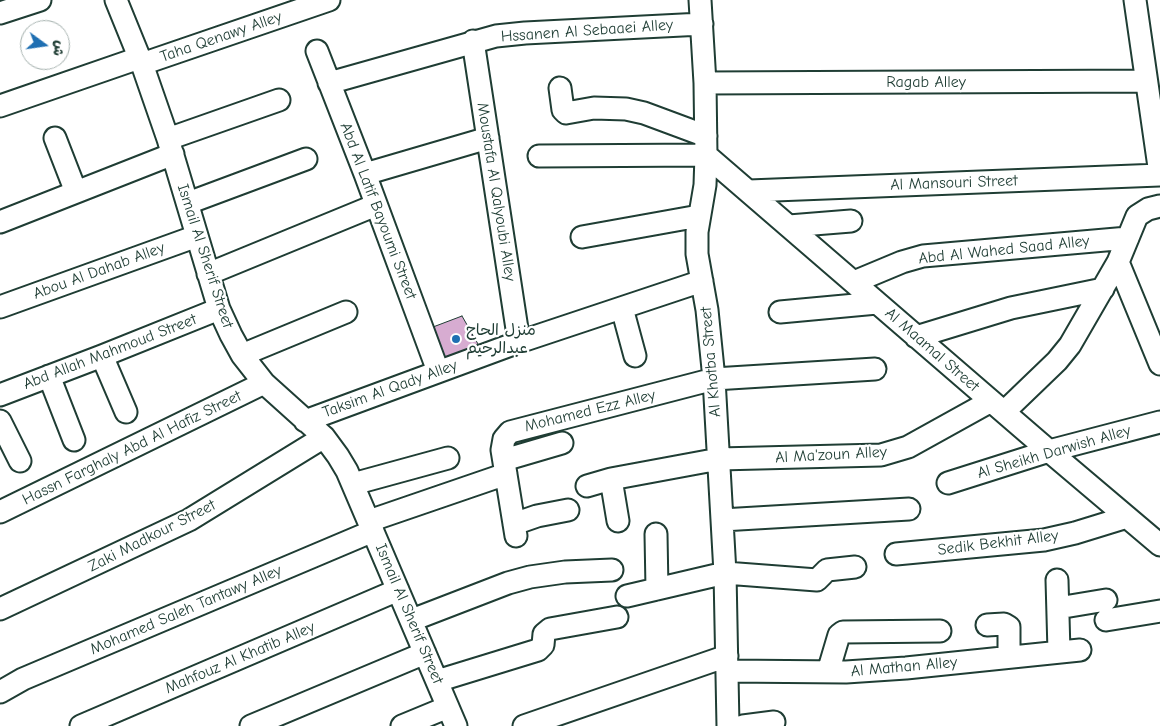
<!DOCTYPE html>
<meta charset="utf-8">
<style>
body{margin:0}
#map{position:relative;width:1160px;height:726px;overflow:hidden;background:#fff;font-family:"Comic Neue","Playpen Sans Arabic",sans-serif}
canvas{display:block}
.north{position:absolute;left:20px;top:20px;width:50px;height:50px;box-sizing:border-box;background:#fff;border:1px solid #a5b1ae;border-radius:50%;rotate:104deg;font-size:14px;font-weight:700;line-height:20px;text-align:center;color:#1f3d34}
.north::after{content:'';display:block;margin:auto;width:18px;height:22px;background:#1f6fb2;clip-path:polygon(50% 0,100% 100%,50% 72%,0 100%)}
</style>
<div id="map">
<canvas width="1160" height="726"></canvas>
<div class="north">ش</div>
</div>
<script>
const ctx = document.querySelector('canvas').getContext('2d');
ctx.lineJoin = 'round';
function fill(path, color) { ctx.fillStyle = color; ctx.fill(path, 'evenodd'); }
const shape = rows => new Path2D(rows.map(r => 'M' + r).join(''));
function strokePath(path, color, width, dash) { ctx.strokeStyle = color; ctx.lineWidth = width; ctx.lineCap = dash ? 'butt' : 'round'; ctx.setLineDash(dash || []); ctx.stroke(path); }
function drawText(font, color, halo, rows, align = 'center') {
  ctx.font = font + ' "Comic Neue","Playpen Sans Arabic",sans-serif'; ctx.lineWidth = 4.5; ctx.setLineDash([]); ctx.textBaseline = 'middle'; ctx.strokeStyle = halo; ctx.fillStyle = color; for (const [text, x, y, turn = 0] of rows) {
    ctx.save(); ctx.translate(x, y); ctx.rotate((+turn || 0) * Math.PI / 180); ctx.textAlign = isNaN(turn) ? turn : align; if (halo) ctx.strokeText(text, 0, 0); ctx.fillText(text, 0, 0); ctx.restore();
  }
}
const building = shape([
 [462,316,482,351,444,365,433,327,462,316]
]);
const minor = shape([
 [116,0,142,64,168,139,219,309,231,335,242,355,264,383,324,437,338,456,347,471,456,726],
 [700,0,705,83,706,155,705,185,697,232,697,254,707,310,714,379,725,573,728,726],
 [1135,0,1160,174],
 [0,13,40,0],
 [473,41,519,342],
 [317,51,365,174,438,371],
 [142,64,329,0],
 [329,83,496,36,525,33,702,24],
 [705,83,1146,81],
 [560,88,563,110,566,113,594,108,626,109,644,113,706,136],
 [0,106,139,58],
 [55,138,76,192],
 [168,139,279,100],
 [539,156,706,155,1049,451,1160,545],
 [365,174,488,138],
 [749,191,1160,175],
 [188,203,306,159],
 [0,222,173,154],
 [789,226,851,221],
 [582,237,699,216],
 [1118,262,1160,364],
 [208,274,376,205],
 [854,282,902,262,923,256,1128,238],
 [0,307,197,236],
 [622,308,635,356],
 [780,312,877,303],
 [916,337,1011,308,1103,289],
 [242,355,346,312],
 [102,356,126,412],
 [49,376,74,440],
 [0,395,102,356,219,309],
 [1004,412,1057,361,1070,345,1118,262,1137,216,1148,209,1160,206],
 [0,421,20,461],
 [305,421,519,342,702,281],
 [504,460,562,443],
 [611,479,618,521],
 [948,483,1049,451,1160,422],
 [353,484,448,458],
 [587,486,611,479,719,459,881,455,908,447,991,401],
 [0,512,264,383],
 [722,520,909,509],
 [369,521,506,474],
 [514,524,537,516,568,510],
 [656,534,657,589],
 [516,536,502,450,504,439,510,432,714,379,875,369],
 [896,554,1044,540,1075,533,1127,517],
 [1057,580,1059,652],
 [627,596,725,573,817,580,827,570,855,567],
 [1058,608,1106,600],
 [0,609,189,520,324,437],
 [412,620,508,583,530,577,565,572,612,570],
 [1106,620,1160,611],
 [987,625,1004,624,1009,627,1009,657],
 [727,671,846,672,906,668,1080,650],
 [828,672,839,635,843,632,940,631],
 [437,681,538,650,543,645,544,634,550,629,617,617],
 [0,692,23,679,373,531],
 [81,726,398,590],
 [251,726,425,653],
 [402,726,448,707],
 [524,726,727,656],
 [743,726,774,722]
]);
const markers = [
 [456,339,5,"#1f6fb2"]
];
const streetNames = [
 ["Hssanen Al Sebaaei Alley",587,31,-4],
 ["Taha Qenawy Alley",221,37,-19],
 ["Ragab Alley",926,82],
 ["Al Mansouri Street",954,183,-2],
 ["Moustafa Al Qalyoubi Alley",496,192,81],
 ["Abd Al Latif Bayoumi Street",378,211,69],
 ["Abd Al Wahed Saad Alley",1004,250,-6],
 ["Ismail Al Sherif Street",205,256,72],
 ["Abou Al Dahab Alley",99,271,-20],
 ["Al Maamal Street",932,350,41],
 ["Abd Allah Mahmoud Street",110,352,-21],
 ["Al Khotba Street",711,362,-95],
 ["Taksim Al Qady Alley",390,389,-20],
 ["Mohamed Ezz Alley",590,411,-14],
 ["Hassn Farghaly Abd Al Hafiz Street",132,448,-26],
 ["Al Sheikh Darwish Alley",1054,452,-16],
 ["Al Ma'zoun Alley",831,455,-3],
 ["Zaki Madkour Street",152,536,-27],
 ["Sedik Bekhit Alley",998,543,-7],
 ["Mohamed Saleh Tantawy Alley",186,610,-23],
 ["Ismail Al Sherif Street",409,614,67],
 ["Mahfouz Al Khatib Alley",240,658,-23],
 ["Al Mathan Alley",904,667,-5]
];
const poiNames = [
 ["منزل الحاج",466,330],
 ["عبدالرحيم",466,348]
];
fill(building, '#d7acd1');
strokePath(building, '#1f3d34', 1);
strokePath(minor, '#1f3d34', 25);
strokePath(minor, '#fff', 21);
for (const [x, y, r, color] of markers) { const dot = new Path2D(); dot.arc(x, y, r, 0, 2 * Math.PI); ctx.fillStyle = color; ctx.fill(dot); strokePath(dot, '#fff', 2); }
drawText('16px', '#1f3d34', '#fff', streetNames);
drawText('16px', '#1f3d34', '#fff', poiNames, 'left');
</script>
